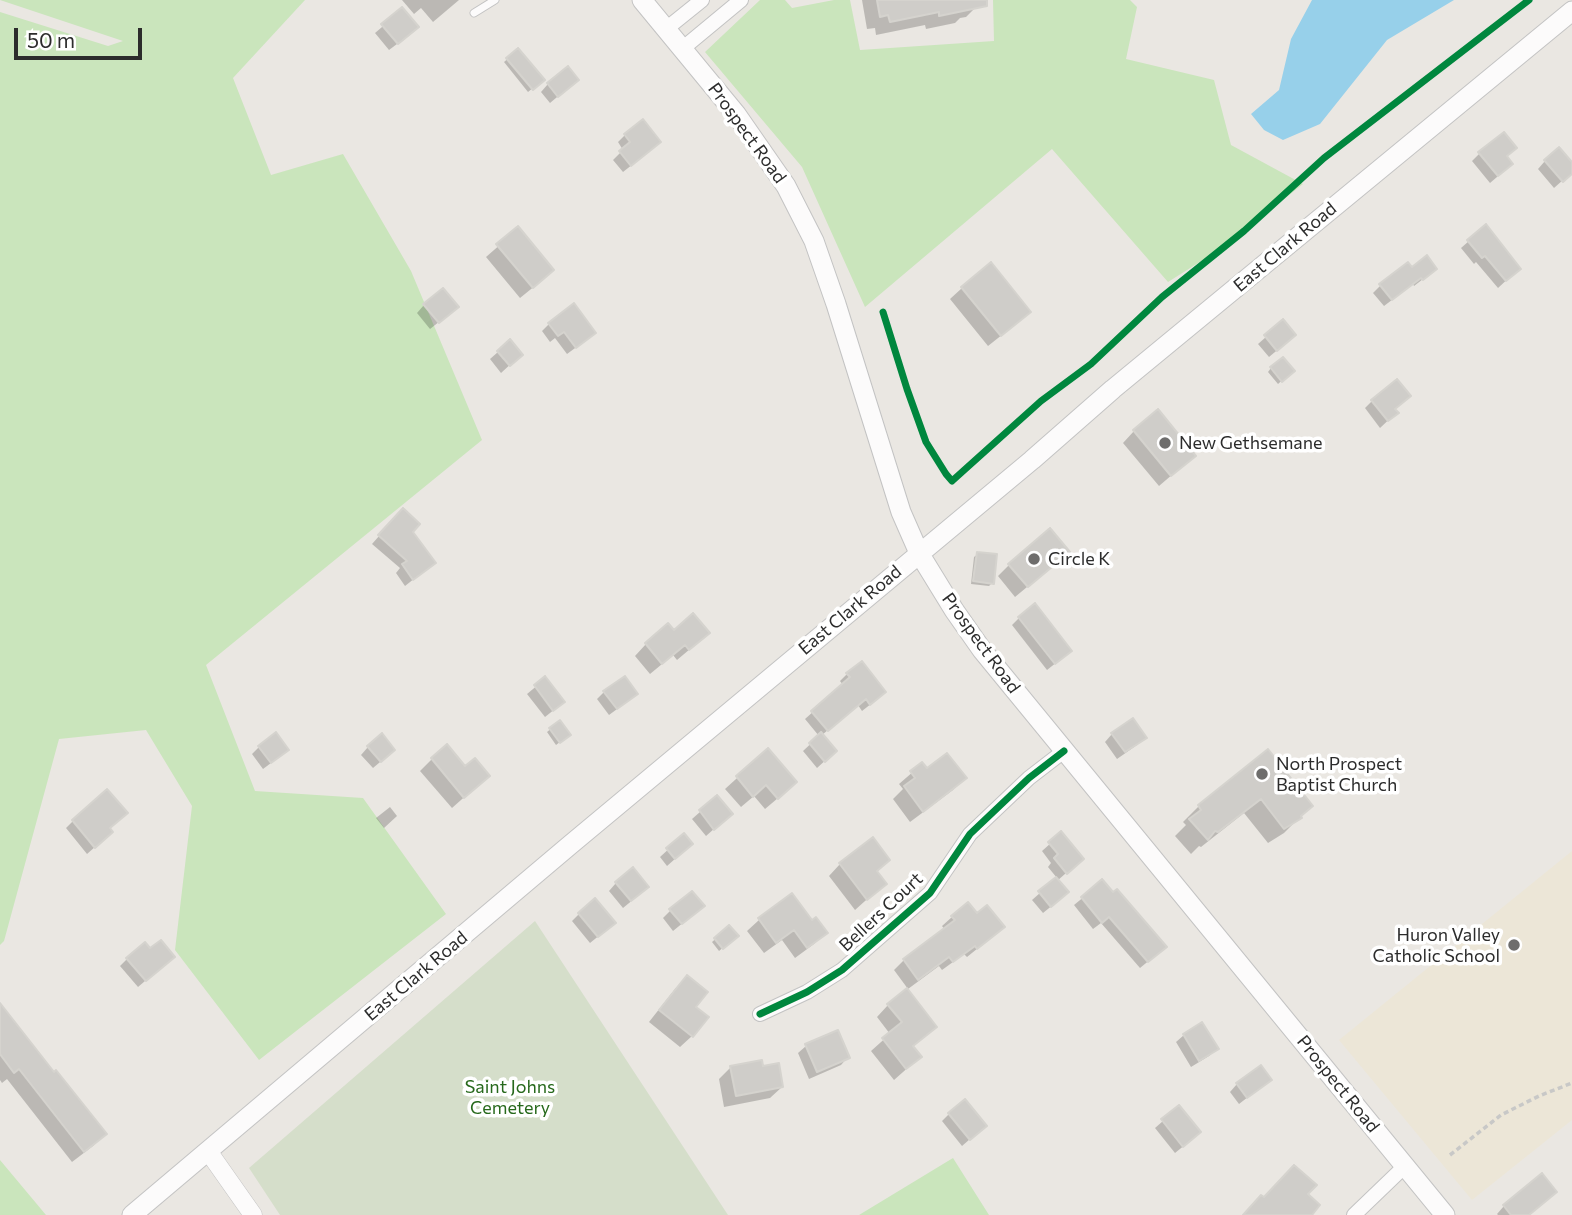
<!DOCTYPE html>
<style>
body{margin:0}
#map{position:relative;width:1572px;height:1215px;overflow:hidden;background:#eae7e2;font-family:Commissioner,sans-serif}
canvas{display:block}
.scale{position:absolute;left:14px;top:28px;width:128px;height:32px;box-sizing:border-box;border:4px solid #2c2c2c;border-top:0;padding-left:9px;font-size:21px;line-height:24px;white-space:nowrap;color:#2c2c2c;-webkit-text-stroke:5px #fff;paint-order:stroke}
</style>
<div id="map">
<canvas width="1572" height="1215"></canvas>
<div class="scale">50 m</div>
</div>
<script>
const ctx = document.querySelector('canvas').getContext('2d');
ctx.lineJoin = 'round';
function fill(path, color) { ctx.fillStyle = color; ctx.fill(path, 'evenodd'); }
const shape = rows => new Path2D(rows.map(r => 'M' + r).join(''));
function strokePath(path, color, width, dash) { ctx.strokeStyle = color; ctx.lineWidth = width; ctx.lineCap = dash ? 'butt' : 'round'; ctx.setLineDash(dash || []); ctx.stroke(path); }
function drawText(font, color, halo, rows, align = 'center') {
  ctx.font = font + ' Commissioner,sans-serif'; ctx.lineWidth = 7; ctx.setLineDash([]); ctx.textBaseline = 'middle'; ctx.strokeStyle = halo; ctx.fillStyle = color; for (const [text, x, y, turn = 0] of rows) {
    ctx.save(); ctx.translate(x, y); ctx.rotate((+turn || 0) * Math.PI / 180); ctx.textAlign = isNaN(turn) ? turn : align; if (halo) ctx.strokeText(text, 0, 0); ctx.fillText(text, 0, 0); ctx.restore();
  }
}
const education = shape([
 [1572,851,1572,1120,1472,1200,1339,1040]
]);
const green = shape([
 [0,0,305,0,233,78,271,175,343,154,411,271,482,440,206,665,255,791,363,798,446,914,259,1060,175,950,192,806,146,730,59,739,4,941,0,945,0,12,108,46,123,41],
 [760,0,785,0,792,8,834,0,850,0,860,50,994,41,993,0,1130,0,1137,7,1126,59,1214,80,1231,145,1303,184,1225,246,1168,282,1052,149,865,307,802,167,705,52],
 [953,1158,989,1215,859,1215],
 [0,1160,46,1215,0,1215]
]);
const cemetery = shape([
 [535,921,728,1215,280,1215,249,1168]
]);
const water = shape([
 [1312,0,1454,0,1387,40,1320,124,1283,140,1264,130,1251,114,1279,90,1291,39]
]);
const shadow = shape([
 [402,0,459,0,433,22,421,8,414,14],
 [862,0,979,0,980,3,966,17,960,18,955,23,926,29,925,25,876,35,875,28,867,29],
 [402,10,409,35,389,50,375,33],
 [518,50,539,83,528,92,504,62],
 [548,84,569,87,550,103,541,92],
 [625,135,652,149,623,172,613,160,623,150,618,142],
 [1479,154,1504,171,1490,183,1472,161],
 [1545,161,1572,165,1572,172,1554,188,1538,169],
 [518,229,541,281,520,298,486,257],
 [1469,241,1511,276,1498,288,1476,262,1474,264,1461,248],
 [1412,269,1427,276,1414,286,1413,284,1384,306,1373,293,1381,285],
 [962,288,1017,323,988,346,950,299],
 [424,305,449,314,430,329,417,313],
 [1283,322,1287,342,1269,357,1258,344],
 [549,324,586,340,567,354,555,338,550,342,542,331],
 [498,352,513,362,501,373,490,359],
 [1271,368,1289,374,1278,384,1268,372],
 [1372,401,1394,410,1396,413,1380,428,1365,408],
 [1134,431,1194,456,1159,486,1123,443],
 [395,518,434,563,405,586,396,573,400,568,372,544],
 [978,554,992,583,989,586,971,584,974,557],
 [1056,563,1015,597,998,576,1009,565],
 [1019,618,1062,658,1047,670,1012,625],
 [673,632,696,644,677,660,673,655,650,674,635,656,646,644],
 [847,674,876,700,862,711,858,705,822,735,828,758,817,768,803,751,819,736,805,719,843,685,840,681],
 [545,679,555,709,545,717,527,694],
 [604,692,628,701,609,715,597,699],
 [559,722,565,738,556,745,547,732],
 [1112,734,1144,737,1137,745,1117,759,1105,742],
 [259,747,279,757,263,769,252,754],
 [368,747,386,757,373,768,361,755],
 [768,750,784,793,765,809,754,796,741,807,725,789],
 [1268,752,1311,806,1284,833,1268,843,1244,813,1201,847,1199,846,1191,854,1175,836,1186,825,1183,822,1199,806],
 [432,759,465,769,488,776,452,808,420,771],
 [922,764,927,770,964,778,953,790,910,822,893,799,903,789,899,784],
 [717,797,723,821,706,836,692,819],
 [390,807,397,816,384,828,376,818],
 [73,821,108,829,104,839,87,854,66,828],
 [1061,834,1074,866,1057,881,1059,900,1043,913,1032,900,1057,878,1048,867,1051,863,1042,851],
 [684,835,684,851,667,866,660,857],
 [888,860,876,873,884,884,855,910,829,876,840,864],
 [1102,882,1157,954,1140,968,1101,923,1093,929,1074,905],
 [616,883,640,894,623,908,609,891],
 [792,895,812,923,826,932,814,944,795,958,782,940,764,953,747,931,759,920],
 [671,910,695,913,673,931,663,918],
 [579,914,606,930,590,943,572,921],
 [952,917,993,936,967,957,964,954,942,970,939,966,908,989,894,970,904,960,945,930,942,926],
 [729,927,737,936,719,951,712,942],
 [127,959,165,964,138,987,120,966],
 [687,977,694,1007,692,1036,680,1047,649,1022,675,989],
 [888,1005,935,1027,912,1047,920,1057,894,1080,871,1051,890,1034,877,1017],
 [0,1006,54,1075,104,1134,93,1146,72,1162,7,1079,2,1083,0,1080],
 [1184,1035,1217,1049,1209,1056,1191,1067,1176,1042],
 [806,1046,848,1057,841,1065,809,1079,798,1053],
 [731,1067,762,1068,782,1087,770,1098,724,1107,719,1079],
 [1270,1080,1239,1104,1230,1092,1237,1084],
 [1179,1107,1191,1140,1175,1153,1155,1128],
 [949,1114,977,1133,962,1146,942,1121],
 [1542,1176,1528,1215,1498,1215,1497,1214,1504,1206]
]);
const building = shape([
 [877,0,987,0,987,6,939,16,939,12,890,22,888,15,880,17,877,0],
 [402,7,419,27,398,44,381,24,402,7],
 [518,48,545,80,533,90,506,58,518,48],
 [568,66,579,80,558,97,547,83,568,66],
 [643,119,661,142,631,166,619,151,630,142,624,134,643,119],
 [1504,132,1517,148,1507,156,1513,164,1498,176,1478,152,1504,132],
 [1559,147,1572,162,1572,174,1563,182,1544,160,1559,147],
 [1486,224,1521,269,1506,281,1485,256,1482,258,1467,240,1486,224],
 [518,226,554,270,533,288,496,244,518,226],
 [1427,255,1437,269,1423,280,1421,278,1392,300,1379,284,1408,262,1412,267,1427,255],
 [991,262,1031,312,1001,336,961,287,991,262],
 [443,288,459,307,439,323,423,304,443,288],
 [574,303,596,333,576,348,564,332,558,336,548,323,574,303],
 [1283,319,1296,335,1277,351,1264,335,1283,319],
 [510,339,523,355,510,366,497,351,510,339],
 [1283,357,1295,371,1282,382,1270,367,1283,357],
 [1397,379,1411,396,1395,409,1399,413,1388,421,1371,400,1397,379],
 [1158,409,1196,456,1171,476,1133,430,1158,409],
 [403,508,420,524,413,532,436,563,413,580,402,564,407,561,378,535,403,508],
 [1050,528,1070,552,1028,587,1008,564,1050,528],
 [977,552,997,554,994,584,973,581,977,552],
 [1035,603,1072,651,1055,664,1018,617,1035,603],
 [693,613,710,633,689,650,685,645,662,664,645,643,668,623,674,630,693,613],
 [862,661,886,692,870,705,866,699,828,731,811,711,850,677,846,673,862,661],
 [545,676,565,702,553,711,534,685,545,676],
 [625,676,638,694,617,709,603,691,625,676],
 [1133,718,1147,738,1125,752,1111,733,1133,718],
 [560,720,571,735,560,743,549,728,560,720],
 [276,732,289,750,271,763,258,746,276,732],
 [821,732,837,751,825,762,809,743,821,732],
 [382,733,395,750,381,762,367,746,382,733],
 [447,744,465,766,475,758,490,776,464,798,431,758,447,744],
 [768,748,797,782,778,799,766,785,753,797,736,776,768,748],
 [1268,749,1313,806,1301,816,1302,818,1284,829,1261,799,1218,832,1215,831,1208,840,1189,819,1201,810,1198,805,1268,749],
 [947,753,967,778,923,812,904,786,915,778,910,771,922,762,927,768,947,753],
 [107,789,128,813,110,828,113,832,95,848,72,820,107,789],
 [717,795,733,814,714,830,699,810,717,795],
 [1061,831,1084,859,1067,874,1054,858,1058,854,1048,842,1061,831],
 [684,833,693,844,675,859,666,848,684,833],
 [873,837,890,860,877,871,887,884,867,900,839,863,873,837],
 [633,867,649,887,631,901,615,882,633,867],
 [1056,877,1069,892,1051,907,1038,891,1056,877],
 [1102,879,1113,892,1117,889,1167,947,1148,962,1109,917,1102,923,1081,897,1102,879],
 [692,891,705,906,682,924,669,909,692,891],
 [792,893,812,920,816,917,828,933,807,948,794,930,776,943,758,918,792,893],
 [595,898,616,923,598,937,578,913,595,898],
 [968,902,977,913,987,905,1005,927,977,949,975,946,953,962,949,957,918,980,903,959,955,920,951,916,968,902],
 [729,925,739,936,723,949,714,938,729,925],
 [161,940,175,957,146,981,126,958,145,942,150,948,161,940],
 [687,975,708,992,696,1007,709,1017,693,1037,659,1010,687,975],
 [907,988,937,1027,913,1046,922,1057,906,1069,882,1038,902,1022,887,1004,907,988],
 [0,1003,54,1072,56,1070,107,1134,84,1152,19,1069,14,1073,0,1054,0,1003],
 [1202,1022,1219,1049,1199,1061,1183,1034,1202,1022],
 [838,1030,850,1058,817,1072,805,1044,838,1030],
 [762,1060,763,1066,779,1063,783,1087,736,1096,730,1066,762,1060],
 [1261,1065,1272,1080,1247,1098,1236,1083,1261,1065],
 [965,1099,987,1126,970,1140,948,1113,965,1099],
 [1179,1105,1201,1132,1183,1147,1161,1119,1179,1105],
 [1294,1165,1317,1185,1308,1194,1320,1205,1312,1215,1243,1215,1261,1195,1264,1197,1294,1165],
 [1542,1173,1557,1192,1529,1215,1511,1215,1503,1205,1542,1173]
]);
const path = shape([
 [1450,1155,1501,1115,1539,1096,1572,1083]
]);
const service = shape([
 [474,13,495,0]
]);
const minor = shape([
 [666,29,702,0],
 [682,49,741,0],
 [760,1014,807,992,842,970,930,893,970,834,1029,778,1064,751],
 [1354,1215,1405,1166]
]);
const tertiary = shape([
 [208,1151,253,1215]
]);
const secondary = shape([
 [642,0,736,114,786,186,814,241,836,304,901,512,919,553,954,610,982,650,1445,1215],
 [132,1215,570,845,1032,460,1113,389,1572,11]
]);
const cycleway = shape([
 [883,312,907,389,926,442,946,474,952,481,1041,401,1091,364,1162,297,1244,231,1324,158,1529,0],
 [760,1014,807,992,842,970,930,893,970,834,1029,778,1064,751]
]);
const markers = [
 [1165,443,7,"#6e6d6c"],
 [1034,559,7,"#6e6d6c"],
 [1262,774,7,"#6e6d6c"],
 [1514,945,7,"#6e6d6c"]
];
const streetNames = [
 ["Prospect Road",747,133,54],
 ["East Clark Road",1285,247,-40],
 ["East Clark Road",850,610,-40],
 ["Prospect Road",981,643,54],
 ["Bellers Court",881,912,-43],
 ["East Clark Road",416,976,-40],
 ["Prospect Road",1338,1084,51]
];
const poiNames = [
 ["New Gethsemane",1179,443],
 ["Circle K",1048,559],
 ["North Prospect",1276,764],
 ["Baptist Church",1276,785],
 ["Huron Valley",1500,935,"right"],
 ["Catholic School",1500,956,"right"]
];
const parkNames = [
 ["Saint Johns",510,1087],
 ["Cemetery",510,1108]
];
fill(education, '#ece6d7');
fill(green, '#cae5bc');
fill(cemetery, '#d5deca');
fill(water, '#97d0ea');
fill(shadow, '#0003');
fill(building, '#cfcdc9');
strokePath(building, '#d5d3ce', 2);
strokePath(service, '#c3c3c3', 9);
strokePath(minor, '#c3c3c3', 16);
strokePath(tertiary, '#c3c3c3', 19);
strokePath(secondary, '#c3c3c3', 21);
strokePath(path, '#c8c8c7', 3.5, [5, 3.5]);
strokePath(service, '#fcfbfb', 7);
strokePath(minor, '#fcfbfb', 14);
strokePath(tertiary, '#fcfbfb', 18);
strokePath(secondary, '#fcfbfb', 19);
strokePath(cycleway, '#00873e', 7);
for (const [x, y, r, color] of markers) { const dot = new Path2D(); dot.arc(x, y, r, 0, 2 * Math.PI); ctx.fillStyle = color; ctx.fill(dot); strokePath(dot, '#fff', 2.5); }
drawText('18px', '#2c2c2c', '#fff', streetNames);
drawText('18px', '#2c2c2c', '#fff', poiNames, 'left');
drawText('18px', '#27691c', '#fff', parkNames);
</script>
